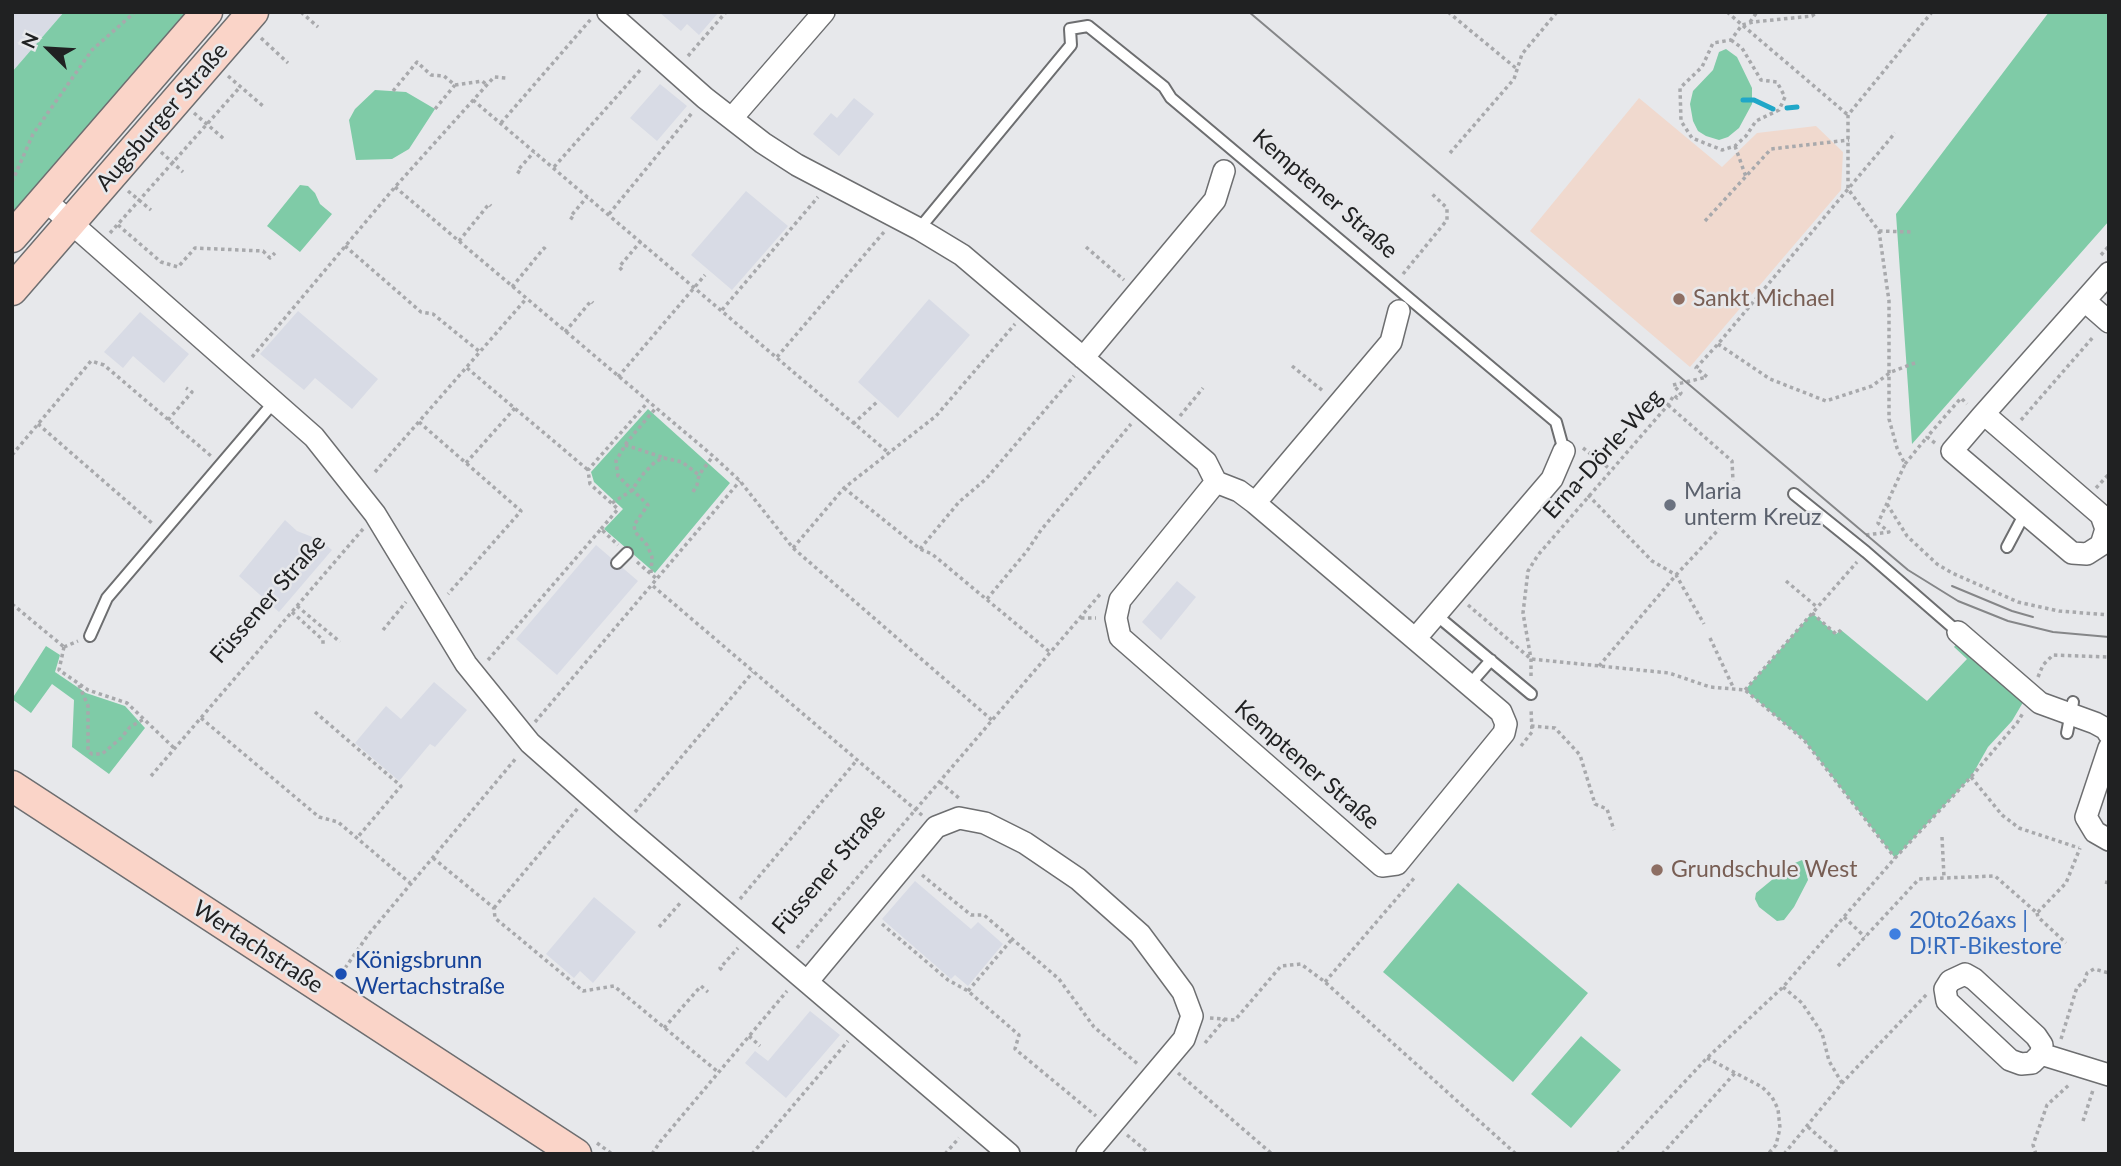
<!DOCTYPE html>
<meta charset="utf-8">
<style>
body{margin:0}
#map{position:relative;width:2121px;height:1166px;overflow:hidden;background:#e7e8eb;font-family:Lato,sans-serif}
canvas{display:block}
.frame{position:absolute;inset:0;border:14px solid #202122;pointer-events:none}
.north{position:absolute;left:14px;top:14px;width:70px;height:70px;-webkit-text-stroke:5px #e7e8eb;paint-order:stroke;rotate:294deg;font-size:19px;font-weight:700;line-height:28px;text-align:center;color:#202122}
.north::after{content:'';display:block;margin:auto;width:24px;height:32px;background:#202122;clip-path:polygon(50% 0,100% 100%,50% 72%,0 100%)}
</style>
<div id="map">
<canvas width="2121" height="1166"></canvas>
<div class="frame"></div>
<div class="north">N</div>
</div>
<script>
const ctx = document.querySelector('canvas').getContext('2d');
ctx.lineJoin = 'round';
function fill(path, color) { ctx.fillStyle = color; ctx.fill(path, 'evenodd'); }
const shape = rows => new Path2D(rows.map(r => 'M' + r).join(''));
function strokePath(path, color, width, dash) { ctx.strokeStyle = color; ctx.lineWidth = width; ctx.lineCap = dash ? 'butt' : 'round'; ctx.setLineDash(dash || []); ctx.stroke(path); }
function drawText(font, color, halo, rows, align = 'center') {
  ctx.font = font + ' Lato,sans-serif'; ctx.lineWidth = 5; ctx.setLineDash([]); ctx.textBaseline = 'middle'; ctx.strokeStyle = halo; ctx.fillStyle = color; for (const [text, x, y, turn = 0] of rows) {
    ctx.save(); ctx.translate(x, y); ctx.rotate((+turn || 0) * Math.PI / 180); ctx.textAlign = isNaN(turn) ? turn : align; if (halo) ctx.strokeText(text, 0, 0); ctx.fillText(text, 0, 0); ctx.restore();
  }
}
const built = shape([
 [12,12,64,12,12,72],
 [659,12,719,12,699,35,687,24,681,31],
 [660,84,687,106,657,141,630,118],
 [854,98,874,114,839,156,813,134,831,113,837,118],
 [746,191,788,226,732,290,691,255],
 [929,299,970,335,898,418,858,382],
 [298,311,378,379,352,409,315,378,304,390,260,354],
 [140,312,189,354,164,383,133,356,123,368,104,352],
 [285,520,297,531,320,540,332,550,279,612,239,576],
 [596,545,638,581,557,675,516,639],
 [1177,581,1196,597,1161,640,1142,622],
 [434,682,467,710,435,747,430,744,399,781,355,743,386,706,401,719],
 [915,881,971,929,978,922,1003,944,968,986,955,975,951,979,882,919],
 [594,897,636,932,593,983,580,971,574,978,546,954],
 [810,1011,840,1035,786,1098,745,1063,755,1051,768,1061]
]);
const education = shape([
 [1639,98,1722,167,1757,133,1816,126,1843,152,1841,190,1690,367,1530,231]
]);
const green = shape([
 [64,12,193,12,12,221,12,72],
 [2049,12,2109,12,2109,221,1912,444,1896,214],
 [1726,49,1737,57,1752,88,1752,104,1739,128,1728,137,1719,140,1706,136,1698,131,1693,121,1690,104,1693,91,1713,70,1719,52],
 [375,90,406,92,435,109,409,149,392,159,356,160,349,120,355,109],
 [300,185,308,186,315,193,320,204,332,214,300,252,267,226],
 [648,409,730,483,655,573,604,529,623,509,594,482,591,472],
 [1812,613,1836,634,1841,630,1927,701,1967,659,1954,647,1958,642,2025,699,2012,721,1988,747,1971,777,1895,858,1804,740,1745,690],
 [46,646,60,655,55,672,86,693,125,706,145,728,109,774,72,747,74,700,52,684,31,713,12,699],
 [1802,860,1805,862,1808,880,1794,907,1784,920,1777,921,1759,907,1755,899,1756,893,1790,865],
 [1458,883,1588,993,1513,1082,1383,972],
 [1581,1036,1621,1070,1571,1128,1531,1094]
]);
const stream = shape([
 [1743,100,1754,100,1773,109],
 [1787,108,1797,107]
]);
const path = shape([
 [301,12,318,27],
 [1448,12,1517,69],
 [1727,12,1848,115],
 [1750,22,1757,12],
 [261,38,288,63],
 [1731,40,1742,48,1761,80,1777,82,1785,97,1779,110,1756,121,1746,136,1735,146,1722,150,1692,138,1681,121,1680,88,1702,67,1713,43,1731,40,1742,25,1753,22,1812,16,1817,12],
 [688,56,726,12],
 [228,76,263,106],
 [393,91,417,62,431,75,444,76,455,85,482,81,487,85],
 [473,100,890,454],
 [435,109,455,85],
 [194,113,224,139],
 [501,123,591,19],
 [1735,146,1746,177],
 [161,152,183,172],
 [1450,153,1514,79,1522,54,1557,12],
 [554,167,642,68],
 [520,173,517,171,534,152],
 [12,182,33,134,92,50,135,12],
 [395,187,713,456,740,481,793,548,993,721],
 [128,191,151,210],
 [609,214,692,113],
 [573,219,570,217,587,197],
 [1705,221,1771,149,1849,140],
 [118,225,161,262,178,267,195,248,263,251,270,258,275,253],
 [1879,231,1912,232],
 [110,233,240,87],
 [459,241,489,204,491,206],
 [345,246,421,312,433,314,480,352],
 [1086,247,1124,280],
 [2101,255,2109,246],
 [622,270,619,267,641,241],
 [1403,274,1447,220,1447,208,1430,192],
 [512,287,544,248,546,250],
 [722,310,818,197],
 [565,332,591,301,593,303],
 [1718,344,1770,379,1826,401,1872,386,1891,372,1915,363],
 [252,357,395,187,494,77,506,78],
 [777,357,884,232],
 [1292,366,1323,391],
 [467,368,588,470],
 [618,377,705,275],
 [1668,405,1732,461,1733,481],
 [1180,416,1203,388],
 [168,420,192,392,186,388],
 [2021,420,2094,336],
 [419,422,521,511,448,594],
 [38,424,153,524],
 [853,424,877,402],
 [1935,443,1927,437,1961,398,1967,404],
 [625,445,662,457],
 [1583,448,1610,469],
 [12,455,91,361,104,365,211,456],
 [466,463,515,408],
 [1905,464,1927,437],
 [375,472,526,299],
 [844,488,920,549,932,554,1051,653],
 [2096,488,2109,474],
 [693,492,697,485,699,475,713,456],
 [1588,495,1652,561,1676,575,1704,624],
 [612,503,631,491,644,473,656,461,664,458,682,462,699,475],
 [1887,504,1907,536,1937,564,1952,573,2018,602,2059,611,2109,615],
 [601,529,618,509,590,484,588,470,648,402],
 [1866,535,1889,532,1878,523,1905,464,1897,448,1889,419,1889,301,1879,231,1848,189,1848,115,1932,12],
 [793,548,844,488,936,416,1015,324],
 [920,549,959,502,986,479,1074,376],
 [637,562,658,580],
 [651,573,652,557,647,545,635,532,634,525,648,505,618,476,616,461,627,442,655,409],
 [1786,581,1817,607],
 [653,586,923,816],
 [987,599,1027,551,1041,530,1131,424],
 [12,604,64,647],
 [1468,605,1531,659,1669,673,1710,687,1745,690,1804,740,1895,858],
 [297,606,340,642],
 [292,612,323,640,323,646],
 [1812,613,1836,634,1841,630],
 [1081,618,1096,618],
 [383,630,406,602],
 [1710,638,1734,689],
 [64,647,59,670,88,690,127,703,174,748],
 [64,647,78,641],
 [488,660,601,529,618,545],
 [1599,666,1676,575,1719,529],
 [1531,676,1531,659,1523,613,1528,571,1538,555,1668,405,1674,395,1677,398,1681,393,1673,385,1707,377,1696,368,1718,344,1895,133],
 [2038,677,2043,665,2053,655,2109,657],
 [79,685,88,706,88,751,92,754,102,754,121,738,130,727,144,719],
 [1745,690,1857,562],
 [315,712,401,786,357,838],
 [201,718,319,817,338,822,410,883],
 [535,722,740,481],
 [1531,726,1555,728,1580,755,1595,804,1607,809,1614,830],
 [1521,746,1532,732,1531,708],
 [151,776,363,529],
 [1971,777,2002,815,2019,828,2079,848],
 [940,782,960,799],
 [635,812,753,672],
 [1942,837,1944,877],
 [433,858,494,908,495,918,583,991,614,986,718,1072],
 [922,875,971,915,984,915,1059,979,1094,1027,1139,1065],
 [2105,882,2109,883],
 [740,899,857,760],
 [494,908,578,808],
 [2037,913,2038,917,2066,943],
 [1844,917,1865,937],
 [882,924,948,980,968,991,1019,1035,1015,1049,1096,1116],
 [659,927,682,901],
 [797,948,1102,592],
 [1838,966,1919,879,1995,876,2037,913,2066,883,2080,848],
 [722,970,720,968,738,948],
 [341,974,368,935,517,757],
 [1325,982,1415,877],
 [1783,987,1802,1003,1822,1033,1829,1061,1842,1083],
 [968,991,1013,938],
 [1210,1018,1235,1020,1281,966,1301,964,1325,982,1516,1154],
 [664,1028,701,986,708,992],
 [749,1036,760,1046],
 [2061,1039,2077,987,2084,982,2087,973,2094,969,2109,973],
 [1205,1043,1225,1019],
 [1707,1058,1762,1087,1772,1097,1778,1109,1780,1128,1776,1145,1768,1154],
 [1178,1073,1272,1154],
 [2083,1121,2093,1090],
 [1808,1127,1839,1154],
 [1127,1135,1150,1154],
 [597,1143,612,1154],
 [652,1154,660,1142,787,991],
 [752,1154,848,1041],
 [945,1154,959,1138],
 [1617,1154,1707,1058,1783,987,1895,858,1971,777,2017,723,2023,713],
 [1662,1154,1735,1073],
 [1784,1154,1842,1083,1927,994],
 [2036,1154,2033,1145,2047,1105,2070,1084]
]);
const lane = shape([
 [919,229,1071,45,1070,29,1088,26,1164,87,1171,98,1556,422,1564,451],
 [1794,494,1866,552,1958,632],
 [2007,547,2025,513],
 [617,563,627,553],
 [1435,614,1531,694],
 [90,636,107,598,274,402],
 [1470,684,1491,660],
 [2067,733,2073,702]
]);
const street = shape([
 [608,12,705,98,763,143,797,165,919,229,962,255,1206,462,1216,482,1239,491,1255,503,1501,712,1506,724,1504,733,1397,864,1382,866,1120,637,1116,618,1120,600,1216,482],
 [732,118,824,12],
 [45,200,314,437,375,514,466,664,530,743,624,826,1009,1154],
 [2085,301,2109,322],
 [1083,358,1215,200,1224,171],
 [1984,414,2101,515,2106,529,2101,545,2087,554,2072,553,1952,451,1982,416,2109,273],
 [1255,503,1391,342,1399,311],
 [1958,632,2040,703,2095,723,2106,729,2109,734],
 [1415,639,1552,479,1564,451],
 [2109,748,2086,817,2095,832,2109,840],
 [807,982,936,827,959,818,985,823,1025,843,1078,879,1140,934,1183,992,1192,1016,1184,1039,1087,1154],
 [2041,1054,2032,1063,2021,1064,2010,1060,1947,1001,1945,989,1950,981,1965,974,1974,979,2036,1036,2042,1045,2041,1054,2109,1075]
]);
const secondary = shape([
 [12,237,207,12],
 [12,290,253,12],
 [12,786,576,1154]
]);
const tram = shape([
 [1249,12,1908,570,1958,601,2008,621,2053,632,2109,637],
 [1952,586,2012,611,2033,617]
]);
const markers = [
 [1679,299,7,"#8d6e63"],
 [1670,505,7,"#6b7280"],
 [1657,870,7,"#8d6e63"],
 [1895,934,7,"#3f7fe0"],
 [341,974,7,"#1a4fb4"]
];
const streetNames = [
 ["Augsburger Straße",162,117,-49],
 ["Kemptener Straße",1325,194,41],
 ["Erna-Dörle-Weg",1603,454,-48],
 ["Füssener Straße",268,599,-49],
 ["Kemptener Straße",1307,765,41],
 ["Füssener Straße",829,869,-50],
 ["Wertachstraße",258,947,33]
];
const educationNames = [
 ["Sankt Michael",1693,299],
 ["Grundschule West",1671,870]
];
const worshipNames = [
 ["Maria",1684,492],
 ["unterm Kreuz",1684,518]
];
const shopNames = [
 ["20to26axs |",1909,921],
 ["D!RT-Bikestore",1909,947]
];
const transitNames = [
 ["Königsbrunn",355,961],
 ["Wertachstraße",355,987]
];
fill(built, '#d8dbe5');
fill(education, '#f0d9ce');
fill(green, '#7fcba7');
strokePath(stream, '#20a7c8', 5);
strokePath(lane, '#6d6e70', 14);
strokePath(street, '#6d6e70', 24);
strokePath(secondary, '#6d6e70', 33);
strokePath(path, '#a8a9ac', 3.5, [3.5, 3.5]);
strokePath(lane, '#fff', 10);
strokePath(street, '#fff', 21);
strokePath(secondary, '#fad4c8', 30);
strokePath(tram, '#858688', 2);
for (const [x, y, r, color] of markers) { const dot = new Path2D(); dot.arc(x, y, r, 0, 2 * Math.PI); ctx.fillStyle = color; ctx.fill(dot); strokePath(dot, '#e7e8eb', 2.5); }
drawText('23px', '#202122', '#e7e8eb', streetNames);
drawText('23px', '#785e54', '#e7e8eb', educationNames, 'left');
drawText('23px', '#5b616d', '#e7e8eb', worshipNames, 'left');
drawText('23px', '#366cbe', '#e7e8eb', shopNames, 'left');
drawText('23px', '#164399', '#e7e8eb', transitNames, 'left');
</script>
